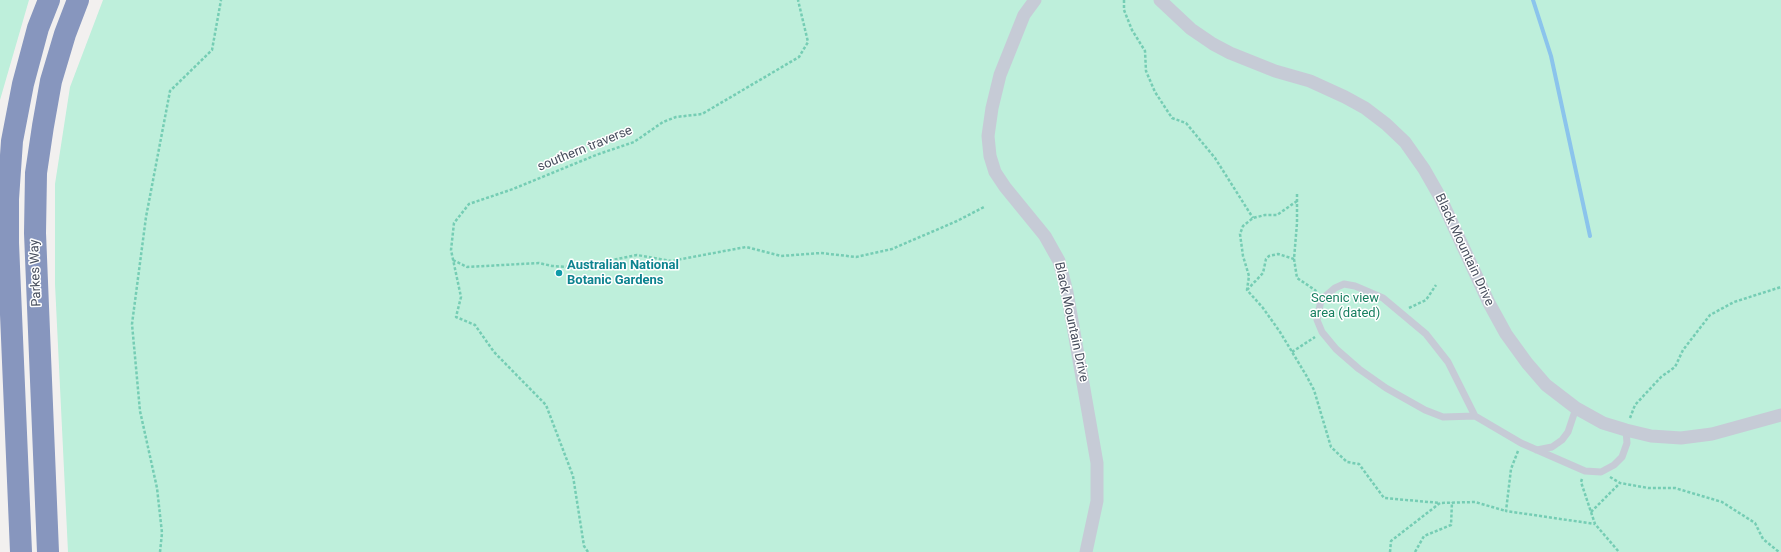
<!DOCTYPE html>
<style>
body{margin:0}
canvas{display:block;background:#f2f0ef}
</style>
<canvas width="1781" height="552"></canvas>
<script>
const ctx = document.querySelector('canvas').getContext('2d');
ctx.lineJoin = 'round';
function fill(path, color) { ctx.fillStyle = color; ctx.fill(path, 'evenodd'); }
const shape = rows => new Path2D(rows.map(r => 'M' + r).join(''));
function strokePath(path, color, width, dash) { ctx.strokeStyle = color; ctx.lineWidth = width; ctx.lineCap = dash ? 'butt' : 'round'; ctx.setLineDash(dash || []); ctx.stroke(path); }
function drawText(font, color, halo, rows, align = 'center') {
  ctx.font = font + ' Roboto,sans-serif'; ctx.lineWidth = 3; ctx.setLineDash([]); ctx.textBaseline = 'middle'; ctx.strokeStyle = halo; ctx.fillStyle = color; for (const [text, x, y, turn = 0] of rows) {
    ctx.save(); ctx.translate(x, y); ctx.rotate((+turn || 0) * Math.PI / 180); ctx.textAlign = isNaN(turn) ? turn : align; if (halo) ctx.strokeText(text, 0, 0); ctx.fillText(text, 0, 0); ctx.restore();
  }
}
const green = shape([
 [0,0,29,0,0,100],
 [103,0,1781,0,1781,552,68,552,55,284,55,184,70,87]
]);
const stream = shape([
 [1533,0,1551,56,1590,236]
]);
const path = shape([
 [1124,0,1124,10,1132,30,1145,51,1146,71,1155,92,1172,118,1186,123,1215,158,1253,218],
 [1297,194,1297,223,1294,259,1297,278,1315,290,1317,293],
 [1297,201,1277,215,1265,215,1253,218,1243,226,1240,234,1243,256,1249,276,1247,290,1263,308,1280,332,1306,375,1314,390,1331,447,1347,462,1359,464,1384,498,1440,503],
 [453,260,467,267,539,263,552,266,585,268,602,262,637,255,671,261,746,247,781,256,821,253,856,257,892,249,957,221,984,207],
 [1247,290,1263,273,1266,259,1269,256,1278,254,1294,259],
 [1409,308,1426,300,1436,285],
 [1292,352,1315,337],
 [1630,418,1635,405,1661,377,1675,367,1683,350,1710,315,1734,302,1781,287],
 [1518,451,1511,469,1506,511,1595,524],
 [1610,477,1620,483,1648,488,1675,488,1722,502,1755,523,1763,539,1779,552],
 [1582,479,1581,482,1595,524,1619,552],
 [1591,512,1620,483],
 [160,552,162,533,157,488,140,411,132,324,146,217,170,91,212,50,221,0],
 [588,552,584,546,573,476,546,405,494,352,475,325,456,317,461,297,451,250,454,223,469,204,513,189,596,155,634,142,663,122,676,117,702,114,799,57,808,42,798,0],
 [1390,552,1391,541,1440,503,1475,502,1506,511],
 [1415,552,1424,536,1451,525,1452,502]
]);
const service = shape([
 [1475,416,1448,362,1426,334,1383,298,1355,286,1344,284,1335,288,1321,300,1317,320,1322,332,1336,349,1359,369,1386,388,1425,410,1443,417,1475,416,1521,443,1585,471,1601,472,1614,465,1622,457,1627,443,1626,430],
 [1537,450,1552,447,1562,440,1568,432,1576,408]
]);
const minor = shape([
 [1035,0,1024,15,1000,75,992,108,988,136,990,156,995,172,1005,187,1045,236,1059,261,1067,292,1097,463,1097,501,1086,552],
 [1160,0,1191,29,1213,44,1230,53,1275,71,1310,81,1345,97,1365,108,1386,124,1405,142,1424,169,1440,197,1489,303,1506,334,1527,363,1546,385,1576,408,1603,423,1626,430,1651,436,1681,438,1712,434,1781,415]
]);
const motorway = shape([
 [21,552,8,243,8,199,12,141,23,84,38,28,49,0],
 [48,552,35,233,36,173,43,126,51,81,65,34,78,0]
]);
const markers = [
 [559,273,4,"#0f9aa8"]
];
const streetNames = [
 ["southern traverse",585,149,-22],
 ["Black Mountain Drive",1464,250,65],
 ["Parkes Way",36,273,-92],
 ["Black Mountain Drive",1071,322,78]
];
const cultureNames = [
 ["Australian National",567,266],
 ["Botanic Gardens",567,281]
];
const parkNames = [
 ["Scenic view",1345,299],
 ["area (dated)",1345,314]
];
fill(green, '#beefdb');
strokePath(stream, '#8bc4ec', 4);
strokePath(path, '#75cdb4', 2.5, [3, 2]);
strokePath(service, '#c6cbd6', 7);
strokePath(minor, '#c6cbd6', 13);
strokePath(motorway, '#8796be', 22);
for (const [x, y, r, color] of markers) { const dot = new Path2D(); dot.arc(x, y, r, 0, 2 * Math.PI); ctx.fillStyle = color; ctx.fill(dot); strokePath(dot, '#fff', 1.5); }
drawText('13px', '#474e5d', '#fff', streetNames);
drawText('bold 13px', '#0d838f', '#fff', cultureNames, 'left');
drawText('13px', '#177f60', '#fff', parkNames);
</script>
